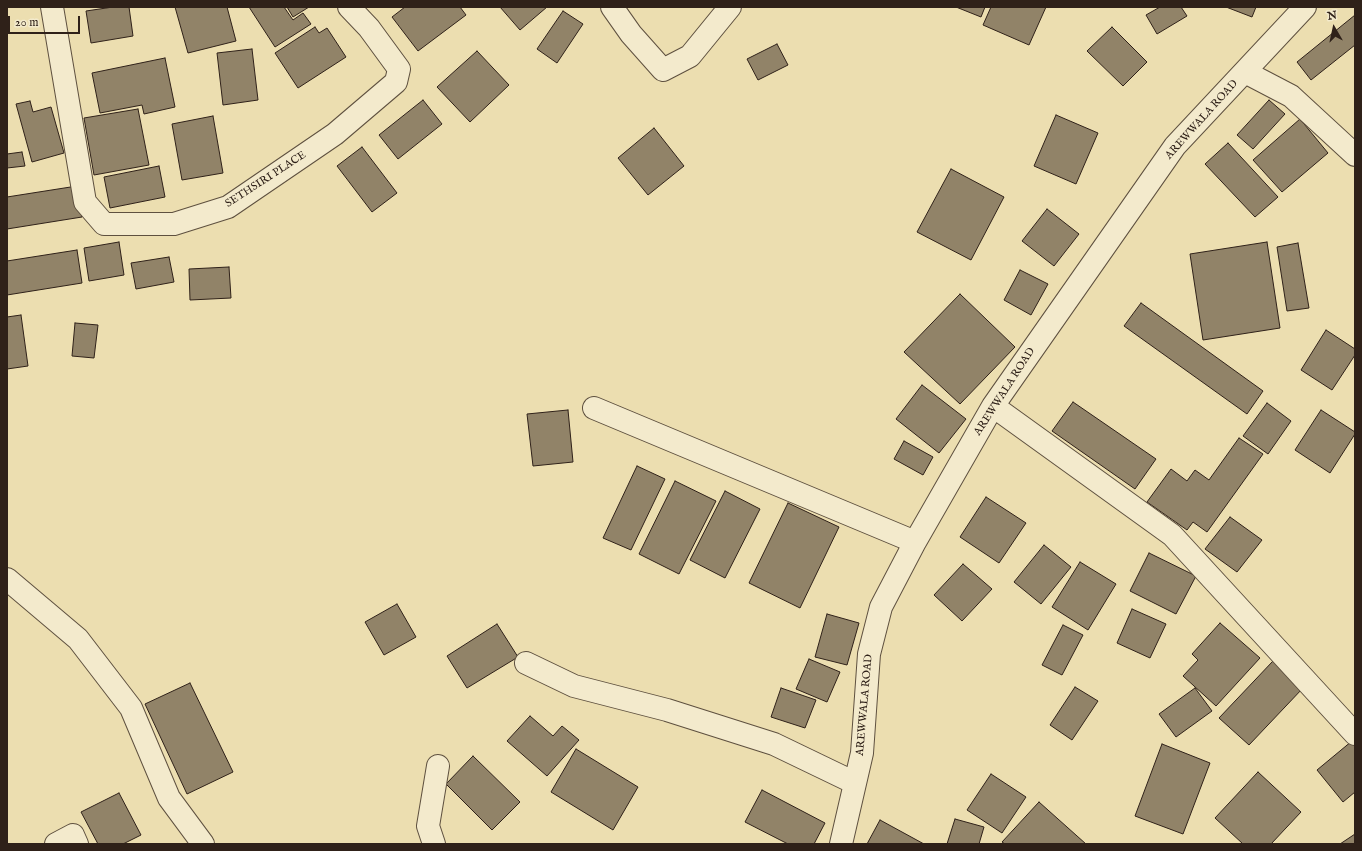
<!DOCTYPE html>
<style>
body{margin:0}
#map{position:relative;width:1362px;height:851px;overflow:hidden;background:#ecdeb0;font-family:"IM FELL English",serif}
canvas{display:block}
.frame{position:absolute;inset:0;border:8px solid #2f2119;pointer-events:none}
.north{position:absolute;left:1314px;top:8px;width:40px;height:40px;-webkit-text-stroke:3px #f3eacc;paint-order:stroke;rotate:351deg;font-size:11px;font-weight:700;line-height:16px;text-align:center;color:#2f2119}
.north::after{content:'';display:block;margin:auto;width:14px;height:18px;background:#2f2119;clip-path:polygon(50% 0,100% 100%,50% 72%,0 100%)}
.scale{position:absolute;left:8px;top:16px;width:72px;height:18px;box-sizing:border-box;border:2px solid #2f2119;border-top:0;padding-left:5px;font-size:12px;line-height:14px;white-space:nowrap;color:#2f2119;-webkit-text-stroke:3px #f3eacc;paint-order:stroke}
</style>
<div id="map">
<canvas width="1362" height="851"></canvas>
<div class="frame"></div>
<div class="north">N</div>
<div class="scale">20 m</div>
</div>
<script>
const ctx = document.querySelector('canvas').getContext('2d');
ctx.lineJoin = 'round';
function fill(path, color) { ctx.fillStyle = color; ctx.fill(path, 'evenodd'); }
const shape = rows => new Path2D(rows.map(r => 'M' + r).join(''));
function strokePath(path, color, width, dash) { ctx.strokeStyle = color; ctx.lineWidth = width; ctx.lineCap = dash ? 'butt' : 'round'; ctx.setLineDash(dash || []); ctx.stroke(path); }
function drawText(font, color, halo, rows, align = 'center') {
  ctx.font = font + ' "IM FELL English",serif'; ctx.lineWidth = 4; ctx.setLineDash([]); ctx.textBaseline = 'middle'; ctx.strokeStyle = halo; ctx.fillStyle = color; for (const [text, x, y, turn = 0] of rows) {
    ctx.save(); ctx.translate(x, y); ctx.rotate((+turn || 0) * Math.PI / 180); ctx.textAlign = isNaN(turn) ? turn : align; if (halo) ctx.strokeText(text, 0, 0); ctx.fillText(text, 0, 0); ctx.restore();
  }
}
const building = shape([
 [113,7,129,7,133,36,91,43,86,11,113,7],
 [175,7,227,7,236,41,188,53,175,7],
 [249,7,284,7,293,20,303,13,311,24,275,47,249,7],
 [287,7,309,7,293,17,287,7],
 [405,7,460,7,466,15,418,51,392,17,405,7],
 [500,7,547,7,520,30,500,7],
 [956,7,985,7,981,17,956,7],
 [991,7,1046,7,1029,45,983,25,991,7],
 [1160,7,1181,7,1187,16,1157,34,1146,15,1160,7],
 [1226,7,1256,7,1252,17,1226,7],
 [563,11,583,24,557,63,537,49,563,11],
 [1355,15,1355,45,1311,80,1297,62,1355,15],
 [315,27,319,33,327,28,346,57,298,88,275,53,315,27],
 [1112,27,1147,62,1123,86,1087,51,1112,27],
 [777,44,788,65,758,80,747,59,777,44],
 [252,49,258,100,223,105,217,53,252,49],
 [477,51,509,85,470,122,437,87,477,51],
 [165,58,175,107,144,114,142,105,100,113,92,73,165,58],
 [423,100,442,124,398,159,379,135,423,100],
 [1269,100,1285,114,1253,149,1237,135,1269,100],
 [30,101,33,112,51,107,64,153,32,162,16,104,30,101],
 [138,109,149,165,94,175,84,118,138,109],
 [1056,115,1098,133,1076,184,1034,166,1056,115],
 [213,116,223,173,182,180,172,124,213,116],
 [1300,119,1328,153,1282,192,1253,160,1300,119],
 [654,128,684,166,648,195,618,158,654,128],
 [1228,143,1278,197,1255,217,1205,164,1228,143],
 [362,147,397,193,372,212,337,166,362,147],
 [22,152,25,166,7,168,7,153,7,154,22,152],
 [159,166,165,197,110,208,104,177,159,166],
 [951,169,1004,197,971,260,917,232,951,169],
 [77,186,82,217,7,229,7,197,77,186],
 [1047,209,1079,234,1054,266,1022,241,1047,209],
 [119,242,124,275,89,281,84,248,119,242],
 [1267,242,1280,328,1203,340,1190,254,1267,242],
 [1298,243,1309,308,1287,311,1277,247,1298,243],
 [77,250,82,283,7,295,7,261,77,250],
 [169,257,174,282,136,289,131,263,169,257],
 [229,267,231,298,190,300,189,269,229,267],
 [1020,270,1048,284,1031,315,1004,300,1020,270],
 [960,294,1015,347,960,404,904,352,960,294],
 [1141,303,1263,391,1247,414,1124,326,1141,303],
 [21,315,28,366,7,369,7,317,21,315],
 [75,323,98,325,94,358,72,356,75,323],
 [1326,330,1355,349,1355,355,1332,390,1301,370,1326,330],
 [922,385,966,419,939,453,896,419,922,385],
 [1073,402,1156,459,1135,489,1052,431,1073,402],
 [1267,403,1291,421,1268,454,1243,436,1267,403],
 [568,410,573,462,533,466,527,414,568,410],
 [1321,410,1355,432,1355,434,1330,473,1295,450,1321,410],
 [1239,438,1263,454,1207,532,1193,522,1187,530,1147,502,1171,469,1187,481,1195,470,1209,480,1239,438],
 [904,441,933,457,923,475,894,459,904,441],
 [637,466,665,479,631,550,603,538,637,466],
 [675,481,716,501,679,574,639,554,675,481],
 [725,491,760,509,725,578,690,560,725,491],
 [986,497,1026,523,999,563,960,537,986,497],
 [788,503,839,527,800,608,749,583,788,503],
 [1230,517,1262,540,1237,572,1205,549,1230,517],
 [1044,545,1071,567,1041,604,1014,582,1044,545],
 [1149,553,1196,576,1176,614,1130,591,1149,553],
 [1080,562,1116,584,1088,630,1052,607,1080,562],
 [963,564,992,589,962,621,934,595,963,564],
 [397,604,416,637,384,655,365,622,397,604],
 [1132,609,1166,624,1150,658,1117,643,1132,609],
 [827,614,859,623,847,665,815,657,827,614],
 [1220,623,1260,658,1216,706,1183,676,1198,660,1192,654,1220,623],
 [497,624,518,657,467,688,447,656,497,624],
 [1063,625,1083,635,1062,675,1042,665,1063,625],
 [809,659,840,672,827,702,796,689,809,659],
 [1273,661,1303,688,1249,745,1219,718,1273,661],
 [190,683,233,772,187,794,145,704,190,683],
 [1075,687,1098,701,1072,740,1050,725,1075,687],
 [781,688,816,700,805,728,771,717,781,688],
 [1195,688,1212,711,1176,737,1159,714,1195,688],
 [530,716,553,736,562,726,579,740,547,776,507,741,530,716],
 [1352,741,1355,744,1355,792,1343,802,1317,770,1352,741],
 [1162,744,1210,763,1183,834,1135,816,1162,744],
 [576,749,638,787,613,830,551,792,576,749],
 [473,756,520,802,492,830,446,784,473,756],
 [1258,772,1301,812,1271,844,1243,844,1215,818,1258,772],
 [991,774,1026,797,1002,833,967,810,991,774],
 [762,790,825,823,814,844,788,844,745,822,762,790],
 [119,793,141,835,123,844,98,844,81,812,119,793],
 [1039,802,1086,844,1005,844,1002,842,1039,802],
 [955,819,984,827,979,844,947,844,955,819],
 [880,820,924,844,867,844,880,820],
 [1355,834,1355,844,1340,844,1355,834]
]);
const minor = shape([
 [52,7,85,202,104,224,174,224,228,207,335,134,396,82,399,69,369,28,349,7],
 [612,7,631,34,663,70,690,56,730,7],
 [1245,72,1291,96,1355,155],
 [993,406,1172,535,1355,734],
 [594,408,915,542],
 [7,579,78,639,131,708,169,798,203,844],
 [526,663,574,686,667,710,774,744,855,783],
 [56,844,73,835,77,844],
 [434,844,428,826,438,766],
 [841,844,862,753,869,654,881,607,915,542,993,406,1175,146,1305,7]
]);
const streetNames = [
 ["AREWWALA ROAD",1202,120,-48],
 ["SETHSIRI PLACE",266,180,-33],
 ["AREWWALA ROAD",1005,392,-57],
 ["AREWWALA ROAD",865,705,-85]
];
fill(building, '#918368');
strokePath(building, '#2f2119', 1);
strokePath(minor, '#5e503f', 24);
strokePath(minor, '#f3eacc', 22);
drawText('11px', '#2f2119', '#f3eacc', streetNames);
</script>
